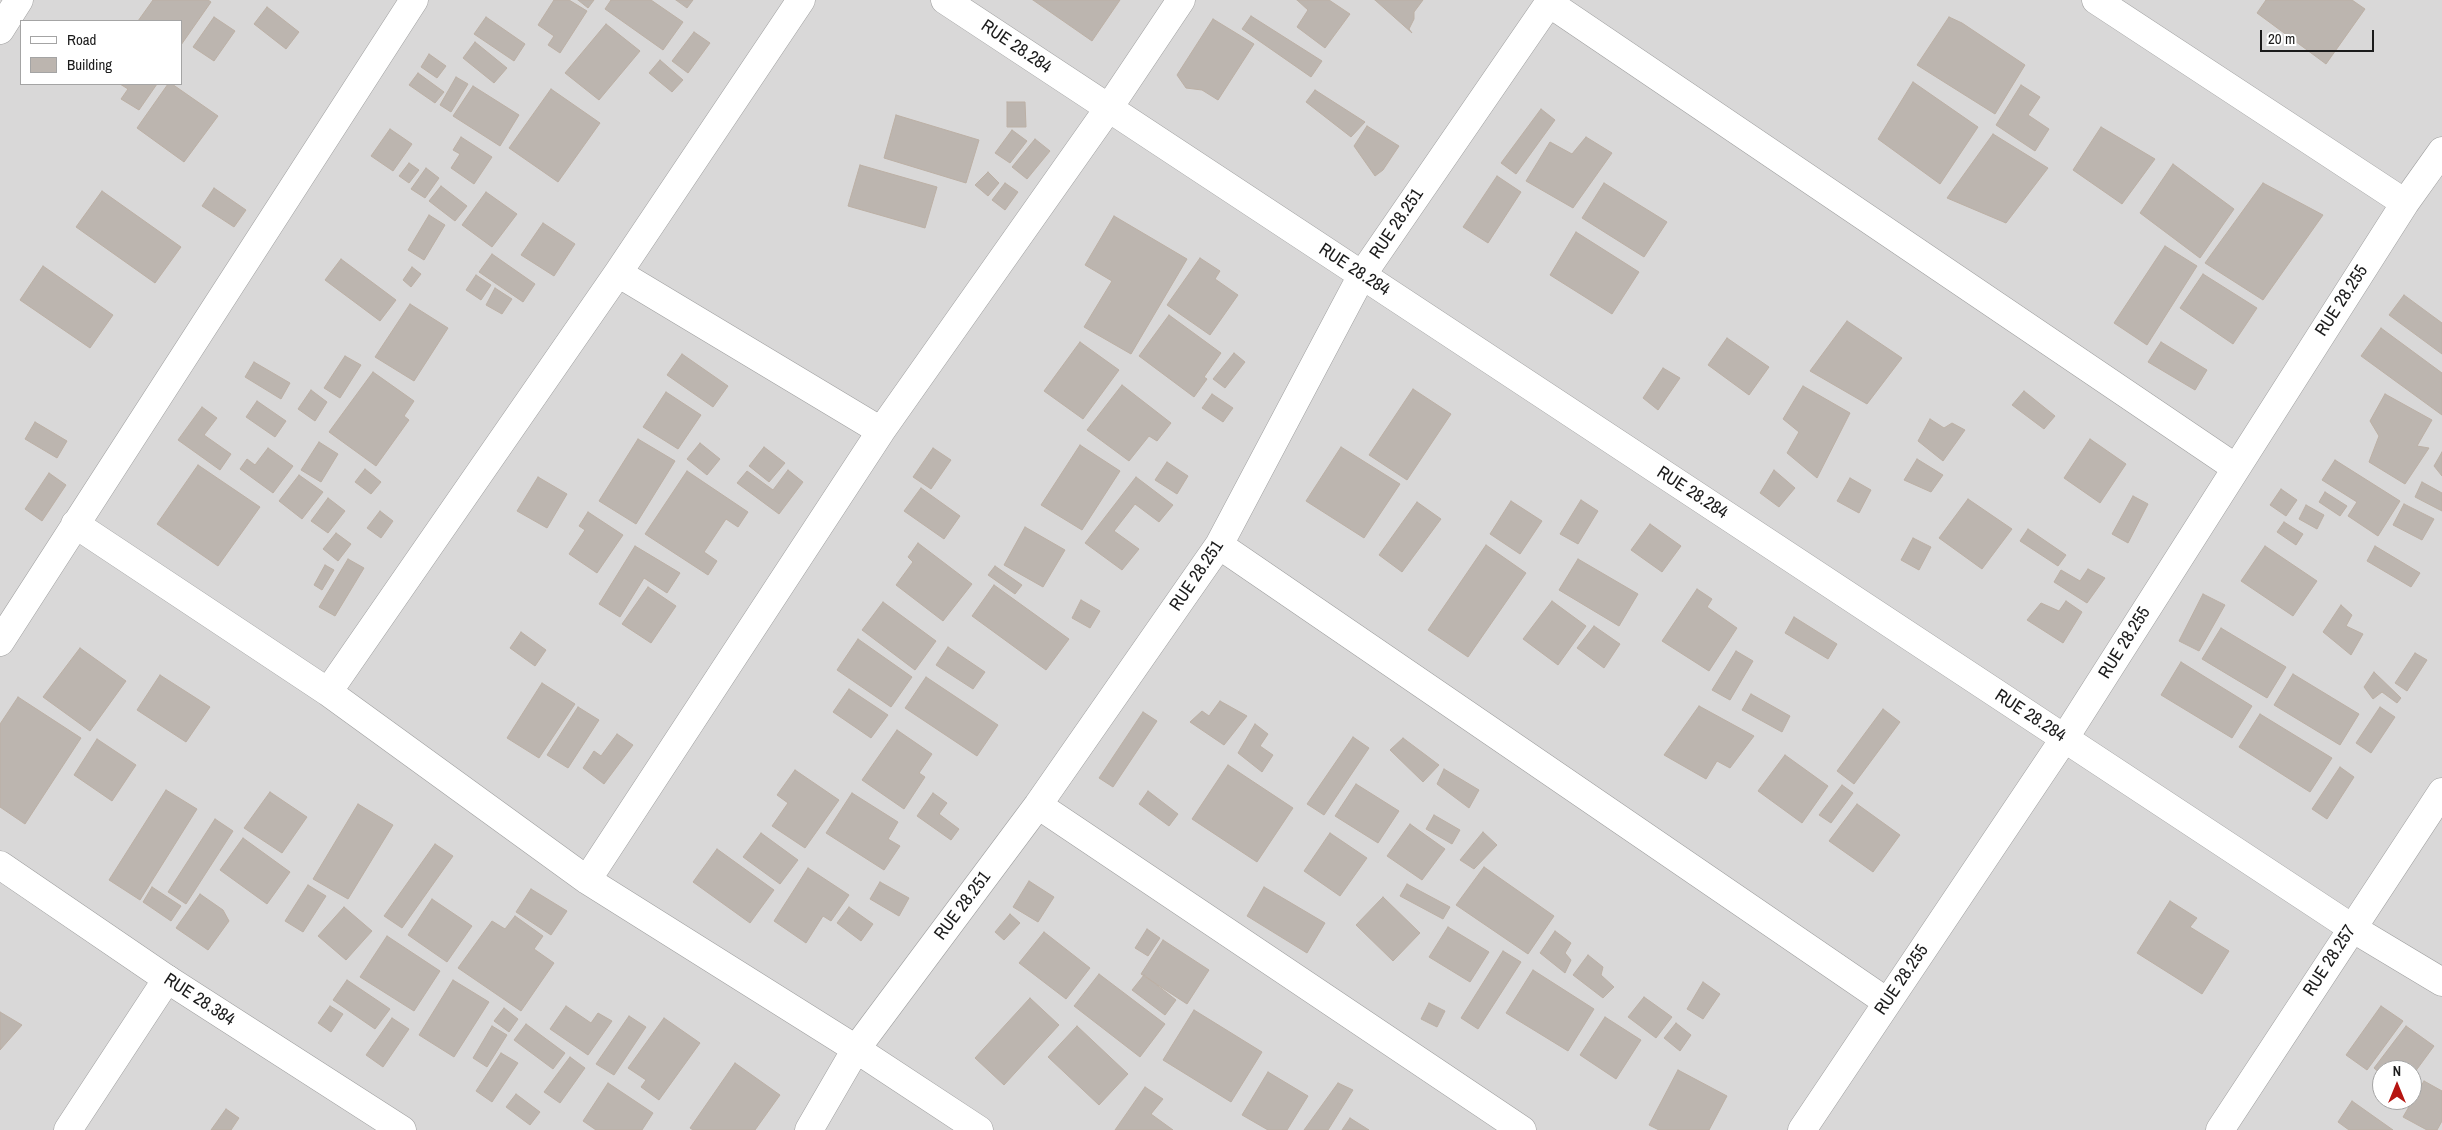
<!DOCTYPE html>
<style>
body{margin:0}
#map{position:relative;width:2442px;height:1130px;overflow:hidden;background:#ece9e2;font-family:"Archivo Narrow",sans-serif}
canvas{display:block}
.legend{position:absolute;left:20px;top:20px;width:162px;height:65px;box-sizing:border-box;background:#fff;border:1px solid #a4a4a4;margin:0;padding:6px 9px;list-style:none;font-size:15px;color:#1b1b1b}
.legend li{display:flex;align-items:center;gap:10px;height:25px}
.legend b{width:25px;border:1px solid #a4a4a4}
.north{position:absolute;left:2372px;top:1060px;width:50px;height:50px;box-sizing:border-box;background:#fff;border:1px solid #a4a4a4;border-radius:50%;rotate:0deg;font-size:14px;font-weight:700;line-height:20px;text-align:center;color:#1b1b1b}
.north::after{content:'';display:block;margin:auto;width:18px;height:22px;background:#b61511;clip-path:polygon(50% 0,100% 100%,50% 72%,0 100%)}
.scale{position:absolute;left:2260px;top:30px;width:114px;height:22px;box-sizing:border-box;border:2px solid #1b1b1b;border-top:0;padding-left:6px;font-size:15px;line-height:18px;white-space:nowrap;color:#1b1b1b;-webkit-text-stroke:4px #fff;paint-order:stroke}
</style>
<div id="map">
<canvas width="2442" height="1130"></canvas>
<ul class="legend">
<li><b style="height:6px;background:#fff"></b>Road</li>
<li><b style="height:14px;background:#bcb5af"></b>Building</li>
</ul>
<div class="north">N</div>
<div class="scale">20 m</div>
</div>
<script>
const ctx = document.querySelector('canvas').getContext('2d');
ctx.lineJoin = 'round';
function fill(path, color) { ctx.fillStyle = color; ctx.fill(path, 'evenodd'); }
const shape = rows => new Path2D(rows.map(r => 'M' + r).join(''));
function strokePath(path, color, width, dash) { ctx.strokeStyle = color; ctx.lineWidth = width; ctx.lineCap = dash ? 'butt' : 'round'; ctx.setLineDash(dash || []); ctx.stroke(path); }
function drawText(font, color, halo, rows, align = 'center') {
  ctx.font = font + ' "Archivo Narrow",sans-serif'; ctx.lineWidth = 4; ctx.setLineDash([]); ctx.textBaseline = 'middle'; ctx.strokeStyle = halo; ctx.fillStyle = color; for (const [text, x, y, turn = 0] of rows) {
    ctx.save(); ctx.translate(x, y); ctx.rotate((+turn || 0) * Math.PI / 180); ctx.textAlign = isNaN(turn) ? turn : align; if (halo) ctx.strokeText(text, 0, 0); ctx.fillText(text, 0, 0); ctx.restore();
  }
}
const residential = shape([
 [0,0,2442,0,2442,1130,0,1130],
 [21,21,181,21,181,84,21,84],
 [2382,1070,2412,1070,2412,1100,2382,1100]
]);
const building = shape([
 [153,0,208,0,211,2,181,45,181,21,138,21,153,0],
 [554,0,569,0,587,11,560,53,548,45,554,36,538,25,554,0],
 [578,0,594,0,588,8,578,0],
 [611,0,651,0,683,22,663,50,605,9,611,0],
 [676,0,693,0,687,8,676,0],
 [1033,0,1120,0,1092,41,1033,0],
 [1297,0,1329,0,1350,14,1325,48,1297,27,1308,10,1297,0],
 [1375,0,1423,0,1414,12,1414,19,1409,29,1412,33,1375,0],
 [2266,0,2352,0,2365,9,2326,64,2257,13,2266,0],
 [267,7,299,32,286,49,254,24,267,7],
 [1251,16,1322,61,1311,77,1242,29,1251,16],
 [214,17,235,31,214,61,193,47,214,17],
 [486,17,525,44,514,61,474,34,486,17],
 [1949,17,1962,23,2025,65,1995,114,1917,65,1949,17],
 [1213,19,1254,44,1218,100,1202,90,1186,88,1177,75,1213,19],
 [606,24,640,51,599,100,565,73,606,24],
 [694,32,710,43,688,73,672,61,694,32],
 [475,42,507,68,494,83,463,58,475,42],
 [429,54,446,66,437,78,421,67,429,54],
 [660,60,683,80,672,92,649,73,660,60],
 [418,73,444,92,435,103,409,85,418,73],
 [456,77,468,84,451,112,440,105,456,77],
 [1913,82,1978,127,1940,184,1878,139,1913,82],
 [120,84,157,84,139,110,121,99,128,89,120,84],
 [168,84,172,84,218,116,184,162,137,128,168,84],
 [2021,85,2040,97,2028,115,2049,129,2035,151,1996,125,2021,85],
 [473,86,519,115,500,146,453,116,473,86],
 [551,89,600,123,558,182,509,148,551,89],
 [1315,90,1365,122,1351,137,1306,102,1315,90],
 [1007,102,1025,102,1026,127,1007,127,1007,102],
 [1541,109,1555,120,1516,174,1501,163,1541,109],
 [896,115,979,140,966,183,884,158,896,115],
 [1367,126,1399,146,1383,170,1375,176,1354,146,1367,126],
 [2101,127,2155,159,2122,204,2073,170,2101,127],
 [390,129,412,144,393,171,371,156,390,129],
 [1012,130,1027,141,1010,163,995,153,1012,130],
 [1993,134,2048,168,2006,223,1947,198,1993,134],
 [461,137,492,157,474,184,451,168,460,154,453,150,461,137],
 [1586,137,1612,153,1573,208,1526,181,1550,142,1572,154,1586,137],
 [1035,139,1050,151,1027,179,1012,167,1035,139],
 [409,163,419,170,409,183,399,176,409,163],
 [2173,164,2234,209,2200,258,2140,213,2173,164],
 [860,165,937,187,925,228,848,206,860,165],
 [426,168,439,178,425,198,411,189,426,168],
 [988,172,999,183,988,196,975,185,988,172],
 [1497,176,1521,192,1488,243,1463,227,1497,176],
 [1005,183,1018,192,1005,210,992,200,1005,183],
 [1604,183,1667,222,1644,257,1582,218,1604,183],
 [2263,183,2323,215,2263,300,2205,263,2263,183],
 [441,186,467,206,455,221,429,201,441,186],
 [214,188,246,210,234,227,202,206,214,188],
 [102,191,181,247,155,283,76,227,102,191],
 [486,192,517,214,492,247,462,225,486,192],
 [429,215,445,225,424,260,408,250,429,215],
 [1114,216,1187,259,1131,354,1084,327,1112,281,1085,265,1114,216],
 [543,223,575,244,554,276,521,255,543,223],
 [1576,232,1639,272,1612,314,1550,275,1576,232],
 [2165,246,2197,266,2147,345,2114,323,2165,246],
 [492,254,535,284,523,302,479,272,492,254],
 [1200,258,1220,271,1215,279,1238,295,1210,335,1167,305,1200,258],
 [341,259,396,300,380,321,325,280,341,259],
 [43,266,113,315,90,348,20,300,43,266],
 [412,267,421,274,411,287,403,280,412,267],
 [2203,274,2257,308,2233,344,2180,308,2203,274],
 [476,275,491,285,481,300,466,290,476,275],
 [495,288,512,299,502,314,486,305,495,288],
 [2404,295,2442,323,2442,354,2389,315,2404,295],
 [410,304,448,328,414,381,375,357,410,304],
 [1169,315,1221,353,1204,377,1207,379,1194,397,1139,356,1169,315],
 [1847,321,1902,358,1867,404,1810,371,1847,321],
 [2381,328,2442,373,2442,415,2361,356,2381,328],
 [1727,338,1769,367,1749,395,1708,365,1727,338],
 [1080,342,1119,370,1083,419,1044,391,1080,342],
 [2161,342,2207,370,2195,390,2148,362,2161,342],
 [1234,353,1245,362,1225,388,1213,379,1234,353],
 [682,354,728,386,713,407,667,375,682,354],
 [345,356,361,365,340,398,324,388,345,356],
 [254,362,290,383,281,399,245,377,254,362],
 [1663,368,1680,378,1658,410,1643,398,1663,368],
 [373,372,414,401,404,416,409,420,376,466,329,432,373,372],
 [1122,385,1171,423,1157,441,1149,436,1129,461,1087,430,1122,385],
 [1803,386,1850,413,1817,478,1787,453,1799,432,1783,419,1803,386],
 [1413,389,1451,414,1407,480,1369,455,1413,389],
 [311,390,327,402,315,421,298,409,311,390],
 [2024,391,2055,416,2044,429,2012,405,2024,391],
 [666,392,701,415,678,449,643,427,666,392],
 [1212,394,1233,408,1223,422,1202,408,1212,394],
 [2385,394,2432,420,2417,446,2429,448,2405,484,2369,462,2379,436,2370,421,2385,394],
 [257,401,286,421,275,437,246,417,257,401],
 [202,407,217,418,204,435,231,454,220,470,178,440,202,407],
 [1930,419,1944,428,1952,423,1965,430,1943,461,1918,441,1930,419],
 [35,422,67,441,57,458,25,439,35,422],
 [638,439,675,461,636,524,599,501,638,439],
 [2090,439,2126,464,2100,503,2064,478,2090,439],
 [319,442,338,454,321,482,301,470,319,442],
 [700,443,720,459,707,475,687,459,700,443],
 [1080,445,1120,471,1082,530,1041,505,1080,445],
 [764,447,785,463,769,482,749,466,764,447],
 [1341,447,1400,484,1364,538,1306,501,1341,447],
 [268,448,293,466,273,493,240,469,247,459,255,465,268,448],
 [933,448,951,460,931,489,913,477,933,448],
 [2442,452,2442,476,2434,466,2442,452],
 [1917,459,1943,475,1931,492,1904,480,1917,459],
 [2335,460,2400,501,2378,536,2348,516,2357,502,2322,480,2335,460],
 [1167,462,1188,476,1177,494,1155,480,1167,462],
 [198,465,260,507,218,566,157,524,198,465],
 [365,469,381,482,371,494,355,482,365,469],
 [788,470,803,482,779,514,737,483,747,471,773,490,788,470],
 [1774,470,1795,488,1779,507,1760,493,1774,470],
 [687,471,748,512,738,527,726,519,704,552,717,561,708,575,645,534,687,471],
 [49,473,66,485,42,521,25,509,49,473],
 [299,475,323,492,302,519,279,501,299,475],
 [538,477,567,494,547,528,517,511,538,477],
 [1136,477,1173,505,1159,522,1135,504,1114,531,1139,549,1122,570,1085,543,1136,477],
 [1850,478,1871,490,1859,513,1837,501,1850,478],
 [2422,482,2442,493,2442,511,2415,497,2422,482],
 [921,488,960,516,944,539,904,511,921,488],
 [2281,489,2297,500,2286,516,2270,505,2281,489],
 [2325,492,2347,506,2340,516,2319,502,2325,492],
 [2133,496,2148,504,2128,543,2112,534,2133,496],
 [328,498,345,511,328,533,311,521,328,498],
 [1968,499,2012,529,1982,569,1939,538,1968,499],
 [1581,500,1598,511,1578,544,1560,534,1581,500],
 [1511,501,1542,521,1520,554,1490,534,1511,501],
 [1417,502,1441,519,1402,572,1379,555,1417,502],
 [2404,504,2434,519,2422,540,2393,525,2404,504],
 [2306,505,2324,515,2317,529,2299,519,2306,505],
 [380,511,393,521,381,538,367,528,380,511],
 [588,512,623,535,597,573,569,554,585,530,579,526,588,512],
 [2284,522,2303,534,2296,545,2277,532,2284,522],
 [1650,524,1681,546,1662,572,1631,550,1650,524],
 [1025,527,1065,550,1043,587,1004,565,1025,527],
 [2028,529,2066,555,2058,566,2020,541,2028,529],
 [336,533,351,544,338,561,323,549,336,533],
 [1913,538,1931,547,1919,570,1901,560,1913,538],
 [918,543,972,584,943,621,896,585,913,562,908,557,918,543],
 [1486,545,1526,573,1468,657,1428,630,1486,545],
 [635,546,680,573,667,593,644,578,620,617,599,604,635,546],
 [2265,546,2317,581,2293,616,2241,581,2265,546],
 [2375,546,2420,573,2411,587,2367,561,2375,546],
 [348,559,364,568,335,616,319,607,348,559],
 [1578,559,1638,594,1619,626,1559,590,1578,559],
 [325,565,334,570,322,590,314,585,325,565],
 [995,566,1022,585,1015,594,988,575,995,566],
 [2088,569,2105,578,2087,603,2054,582,2061,570,2080,581,2088,569],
 [994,585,1069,639,1046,670,972,616,994,585],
 [648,587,676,606,651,643,622,624,648,587],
 [1697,589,1712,599,1707,607,1737,628,1709,671,1662,641,1697,589],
 [2203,594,2225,605,2199,651,2179,641,2203,594],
 [1081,600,1100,611,1090,628,1072,618,1081,600],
 [1552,601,1586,626,1558,665,1523,639,1552,601],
 [2066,601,2082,612,2063,643,2027,620,2041,603,2059,611,2066,601],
 [883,602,936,641,915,670,862,630,883,602],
 [2341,605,2352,615,2346,626,2363,634,2351,655,2323,632,2341,605],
 [1794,617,1837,644,1828,659,1785,633,1794,617],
 [1594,626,1620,644,1604,668,1577,648,1594,626],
 [2221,628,2286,667,2267,698,2202,659,2221,628],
 [521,632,546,650,535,666,510,648,521,632],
 [858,639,912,677,891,707,837,670,858,639],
 [948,647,985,672,973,689,936,665,948,647],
 [80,648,126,681,90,731,43,697,80,648],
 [1736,651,1753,661,1730,700,1712,690,1736,651],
 [2415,653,2427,660,2407,691,2395,683,2415,653],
 [2181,662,2252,706,2232,738,2161,695,2181,662],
 [2374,672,2401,698,2397,703,2382,692,2373,699,2364,687,2374,672],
 [2293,674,2359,714,2340,745,2274,705,2293,674],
 [160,675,210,707,186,742,137,710,160,675],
 [926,677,998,725,977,756,905,708,926,677],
 [542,683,575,704,539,758,507,738,542,683],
 [849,689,888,715,871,738,833,712,849,689],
 [1751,694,1790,716,1782,732,1742,710,1751,694],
 [18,697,81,738,25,824,0,807,0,724,18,697],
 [1220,701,1247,716,1224,745,1190,722,1202,711,1209,716,1220,701],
 [1699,706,1754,736,1730,768,1717,761,1706,779,1664,755,1699,706],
 [578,707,599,720,568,768,547,755,578,707],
 [2380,707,2395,717,2371,753,2356,743,2380,707],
 [1883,709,1900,722,1854,784,1837,771,1883,709],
 [1143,712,1157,721,1113,787,1099,778,1143,712],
 [2260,714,2332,758,2310,792,2239,747,2260,714],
 [1255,724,1268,734,1260,746,1273,755,1262,772,1238,753,1255,724],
 [897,730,932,754,919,773,925,777,904,809,862,780,897,730],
 [617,734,633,745,604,784,583,768,594,751,601,756,617,734],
 [1353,737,1369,748,1324,815,1307,804,1353,737],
 [1403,738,1439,765,1423,782,1390,750,1403,738],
 [97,739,136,765,112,801,74,775,97,739],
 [1785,755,1828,786,1802,823,1758,791,1785,755],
 [1228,765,1293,808,1257,862,1192,819,1228,765],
 [2340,767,2354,777,2327,819,2312,809,2340,767],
 [1444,769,1479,790,1469,808,1437,784,1444,769],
 [795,770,839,800,805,848,772,826,788,803,777,795,795,770],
 [1356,784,1399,811,1378,843,1335,816,1356,784],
 [1842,785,1853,793,1831,823,1819,815,1842,785],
 [166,790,197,809,140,900,109,880,166,790],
 [1148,791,1178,814,1169,826,1139,804,1148,791],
 [270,792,307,817,282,853,244,828,270,792],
 [852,793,898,822,888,839,900,846,884,870,826,833,852,793],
 [933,793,947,803,939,814,959,829,951,840,917,816,933,793],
 [358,804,393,825,348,899,313,879,358,804],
 [1857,804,1900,835,1873,872,1829,841,1857,804],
 [1434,815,1460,830,1452,844,1426,829,1434,815],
 [215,819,233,831,186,904,168,892,215,819],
 [1410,824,1445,849,1422,880,1387,856,1410,824],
 [1483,832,1497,845,1474,869,1460,860,1483,832],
 [761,833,798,860,780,884,743,857,761,833],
 [1330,833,1367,858,1340,896,1304,871,1330,833],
 [243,838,290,872,267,904,220,870,243,838],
 [435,844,453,856,402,928,384,916,435,844],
 [717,849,774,890,750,923,693,882,717,849],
 [1484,867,1554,916,1528,954,1456,905,1484,867],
 [808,868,849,895,831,921,823,916,806,943,774,921,808,868],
 [1029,881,1054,897,1038,922,1013,907,1029,881],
 [880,882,909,898,899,916,870,899,880,882],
 [1407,884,1450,907,1443,919,1400,896,1407,884],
 [308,885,326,896,303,932,285,921,308,885],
 [152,887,181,906,171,921,143,902,152,887],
 [1264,887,1325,923,1307,953,1247,916,1264,887],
 [531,889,567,911,551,935,516,912,531,889],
 [200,894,223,910,229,921,208,950,176,928,200,894],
 [1383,897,1420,933,1393,961,1356,925,1383,897],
 [432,899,472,926,447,962,408,935,432,899],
 [2170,901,2197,918,2190,927,2229,951,2202,994,2137,953,2170,901],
 [344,907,372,931,346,960,318,936,344,907],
 [849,907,873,924,861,941,837,923,849,907],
 [1010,914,1020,923,1004,940,995,932,1010,914],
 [515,916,543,936,534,949,554,963,521,1011,458,968,492,921,505,929,515,916],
 [1448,927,1489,952,1470,982,1429,957,1448,927],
 [1147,929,1160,938,1148,956,1135,948,1147,929],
 [1555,931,1571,943,1565,953,1571,960,1565,973,1540,953,1555,931],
 [1044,932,1090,968,1066,999,1019,963,1044,932],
 [387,936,440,971,414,1011,360,977,387,936],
 [1163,940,1209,970,1187,1004,1141,974,1163,940],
 [1503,951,1521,962,1478,1029,1461,1018,1503,951],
 [1588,955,1603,967,1601,975,1614,987,1603,998,1573,975,1588,955],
 [1533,970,1594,1009,1568,1051,1506,1013,1533,970],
 [1099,974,1165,1024,1140,1057,1074,1006,1099,974],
 [1144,975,1176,1000,1165,1015,1132,990,1144,975],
 [347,980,390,1009,375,1029,333,1000,347,980],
 [453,980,489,1002,454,1057,419,1035,453,980],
 [1703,982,1720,994,1703,1019,1687,1009,1703,982],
 [1644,997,1672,1017,1656,1038,1628,1017,1644,997],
 [1030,998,1059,1025,1004,1085,975,1058,1030,998],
 [1429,1003,1445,1011,1437,1027,1421,1019,1429,1003],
 [330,1006,343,1014,331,1032,318,1023,330,1006],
 [566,1006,591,1023,598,1013,612,1021,588,1055,550,1029,566,1006],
 [2381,1006,2403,1021,2367,1070,2346,1055,2381,1006],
 [504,1008,518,1019,509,1032,494,1021,504,1008],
 [1194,1010,1262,1052,1231,1102,1163,1060,1194,1010],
 [0,1012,22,1025,0,1050,0,1012],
 [629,1016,646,1027,614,1075,596,1064,629,1016],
 [1605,1017,1641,1040,1616,1079,1580,1055,1605,1017],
 [392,1018,409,1029,383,1067,366,1055,392,1018],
 [664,1018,700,1043,659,1100,641,1087,646,1080,628,1068,664,1018],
 [1676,1023,1691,1035,1680,1051,1664,1038,1676,1023],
 [526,1024,565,1053,553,1069,514,1040,526,1024],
 [492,1026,507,1035,487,1067,473,1058,492,1026],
 [1077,1026,1128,1074,1099,1105,1048,1057,1077,1026],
 [2406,1026,2434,1046,2412,1076,2412,1070,2382,1070,2382,1075,2374,1068,2406,1026],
 [501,1053,518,1063,492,1102,476,1091,501,1053],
 [570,1057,585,1068,560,1103,544,1092,570,1057],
 [735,1063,780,1095,755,1130,693,1130,690,1128,735,1063],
 [1678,1070,1727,1096,1709,1130,1659,1130,1649,1125,1678,1070],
 [1268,1072,1308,1096,1287,1130,1268,1130,1242,1115,1268,1072],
 [2424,1081,2442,1091,2442,1121,2437,1130,2427,1130,2403,1117,2424,1081],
 [608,1083,653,1113,642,1130,596,1130,583,1121,608,1083],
 [1338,1083,1353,1090,1328,1130,1304,1130,1338,1083],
 [1145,1087,1163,1099,1151,1114,1173,1130,1115,1130,1145,1087],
 [516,1094,540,1112,530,1125,506,1107,516,1094],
 [2352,1101,2393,1130,2349,1130,2338,1122,2352,1101],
 [226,1109,239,1118,231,1130,211,1130,226,1109],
 [1350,1118,1369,1130,1342,1130,1350,1118]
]);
const minor = shape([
 [945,0,2352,928,2442,982],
 [2096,0,2405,203],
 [1549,3,2236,468],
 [0,30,19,0],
 [618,273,881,431],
 [75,524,328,692,587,880,856,1049,979,1130],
 [1219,545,1887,1002],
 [0,642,414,0],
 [328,692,618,273,801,0],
 [1038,805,1522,1130],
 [587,880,881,431,1108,109,1181,0],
 [68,1130,167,979],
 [809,1130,856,1049,1038,805,1219,545,1362,275,1551,0],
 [1802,1130,2064,739,2405,203,2442,151]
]);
const tertiary = shape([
 [0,865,167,979,402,1130],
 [2220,1130,2442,792]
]);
const streetNames = [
 ["RUE 28.284",1016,47,34],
 ["RUE 28.251",1397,224,-56],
 ["RUE 28.284",1354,270,33],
 ["RUE 28.255",2342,301,-57],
 ["RUE 28.284",1692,493,33],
 ["RUE 28.251",1197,576,-56],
 ["RUE 28.255",2125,643,-58],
 ["RUE 28.284",2030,716,33],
 ["RUE 28.251",963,906,-53],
 ["RUE 28.257",2330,961,-57],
 ["RUE 28.255",1902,980,-56],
 ["RUE 28.384",199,1000,33]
];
fill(residential, '#d9d8d8');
fill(building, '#bcb5af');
strokePath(building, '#bcb0a5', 1);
strokePath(minor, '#9f9f9f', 29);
strokePath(tertiary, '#9f9f9f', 29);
strokePath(minor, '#fff', 28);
strokePath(tertiary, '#fff', 28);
drawText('18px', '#1b1b1b', '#fff', streetNames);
</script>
